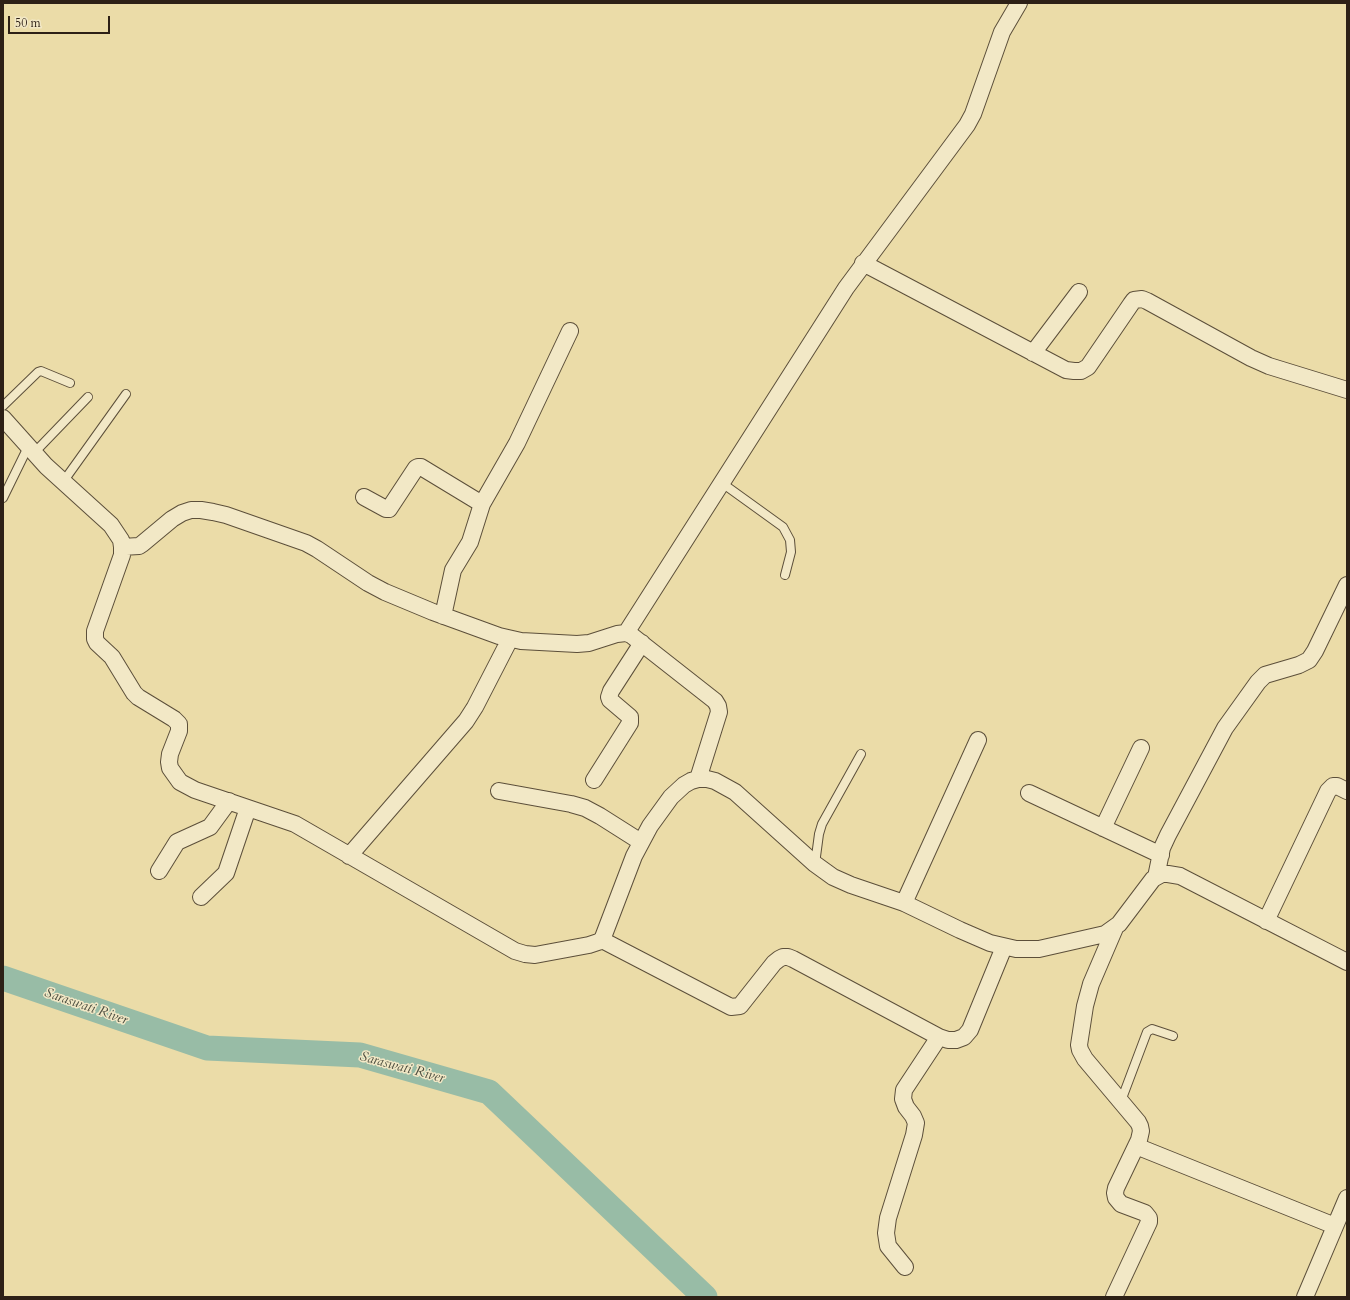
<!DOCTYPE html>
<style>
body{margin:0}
#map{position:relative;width:1350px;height:1300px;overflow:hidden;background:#ebdca8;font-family:Cardo,serif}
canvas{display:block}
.frame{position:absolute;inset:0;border:4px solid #2d2016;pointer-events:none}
.scale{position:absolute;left:8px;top:16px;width:102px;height:18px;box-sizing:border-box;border:2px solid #2d2016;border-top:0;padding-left:5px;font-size:12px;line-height:14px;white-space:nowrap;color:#2d2016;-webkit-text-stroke:3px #f2e8c6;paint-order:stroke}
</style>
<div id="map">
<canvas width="1350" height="1300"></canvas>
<div class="frame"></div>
<div class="scale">50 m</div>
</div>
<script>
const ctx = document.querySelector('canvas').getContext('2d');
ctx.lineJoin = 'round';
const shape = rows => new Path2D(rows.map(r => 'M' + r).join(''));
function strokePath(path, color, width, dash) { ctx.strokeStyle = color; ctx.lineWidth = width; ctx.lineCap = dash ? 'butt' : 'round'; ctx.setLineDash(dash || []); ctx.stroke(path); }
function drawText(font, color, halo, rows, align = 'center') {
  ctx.font = font + ' Cardo,serif'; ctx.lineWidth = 3; ctx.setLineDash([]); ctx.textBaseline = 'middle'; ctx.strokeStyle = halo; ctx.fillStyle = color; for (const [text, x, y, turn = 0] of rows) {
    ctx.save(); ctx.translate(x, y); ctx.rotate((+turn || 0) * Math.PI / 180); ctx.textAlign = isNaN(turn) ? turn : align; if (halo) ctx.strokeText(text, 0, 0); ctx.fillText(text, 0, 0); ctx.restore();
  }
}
const river = shape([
 [3,978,207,1048,360,1055,489,1092,705,1297]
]);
const service = shape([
 [3,406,38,372,41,371,70,383],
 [34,453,88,397],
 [63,482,126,394],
 [722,483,783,527,790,540,791,552,785,575],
 [3,498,28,447],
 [815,864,819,834,822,824,861,754],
 [1121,1101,1147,1032,1152,1029,1173,1036]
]);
const minor = shape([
 [863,263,1066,370,1074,371,1081,371,1088,367,1131,304,1134,300,1142,299,1147,301,1251,358,1269,366,1347,390],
 [1033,353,1079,292],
 [3,418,46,466,111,525,121,540,122,547,122,555,95,631,95,639,97,643,112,657,134,693,138,697,174,719,179,724,179,731,170,754,169,762,170,768,180,782,195,790,295,824,515,951,525,954,535,955,589,945,598,942,602,940,634,856,650,826,671,797,684,785,691,781,698,779,707,779,715,781,735,792,815,864,833,877,851,885,904,903,960,930,990,943,1016,949,1039,949,1105,934,1119,924,1153,879,1162,874,1168,874,1180,876,1347,962],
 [364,497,386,509,389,509,416,468,418,467,421,467,482,504],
 [122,547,139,546,142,544,172,519,182,513,191,510,201,510,213,512,226,515,306,543,317,549,368,583,385,592,433,612,499,636,521,641,577,644,589,643,617,634,626,633,631,635,715,701,718,706,719,712,698,779],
 [443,616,453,570,470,542,482,504,517,443,570,331],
 [626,633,846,288,967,125,973,114,1002,32,1019,3],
 [594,780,630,723,630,717,610,700,609,697,611,691,642,643],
 [499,791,571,804,585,808,600,816,641,842],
 [1029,793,1161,855],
 [1103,828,1141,748],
 [349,856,466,721,475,707,510,639],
 [159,871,177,842,210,827,229,801],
 [1156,877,1162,848,1168,835,1225,728,1258,682,1265,675,1299,665,1309,660,1315,651,1347,585],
 [201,897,226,873,248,808],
 [904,903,978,740],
 [1266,921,1328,791,1333,786,1337,786,1347,791],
 [602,940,731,1007,740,1006,774,963,779,959,783,957,788,957,793,959,939,1037,948,1040,956,1040,964,1037,970,1030,1004,947],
 [1136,1146,1335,1226],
 [905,1267,888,1246,886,1233,888,1218,914,1135,916,1123,913,1116,906,1107,903,1099,904,1090,939,1037],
 [1114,1297,1149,1222,1149,1218,1145,1213,1121,1204,1116,1198,1115,1193,1116,1188,1139,1140,1141,1131,1140,1126,1138,1122,1085,1059,1080,1050,1079,1045,1085,1006,1091,984,1115,928],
 [1305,1297,1347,1198]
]);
const waterNames = [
 ["Saraswati River",86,1007,19],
 ["Saraswati River",402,1068,15]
];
strokePath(river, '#98bca6', 25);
strokePath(service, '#5c4f3a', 10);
strokePath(minor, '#5c4f3a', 18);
strokePath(service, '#f2e8c6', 8);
strokePath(minor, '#f2e8c6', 16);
drawText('italic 14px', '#4d4f41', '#f2e8c6', waterNames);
</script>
